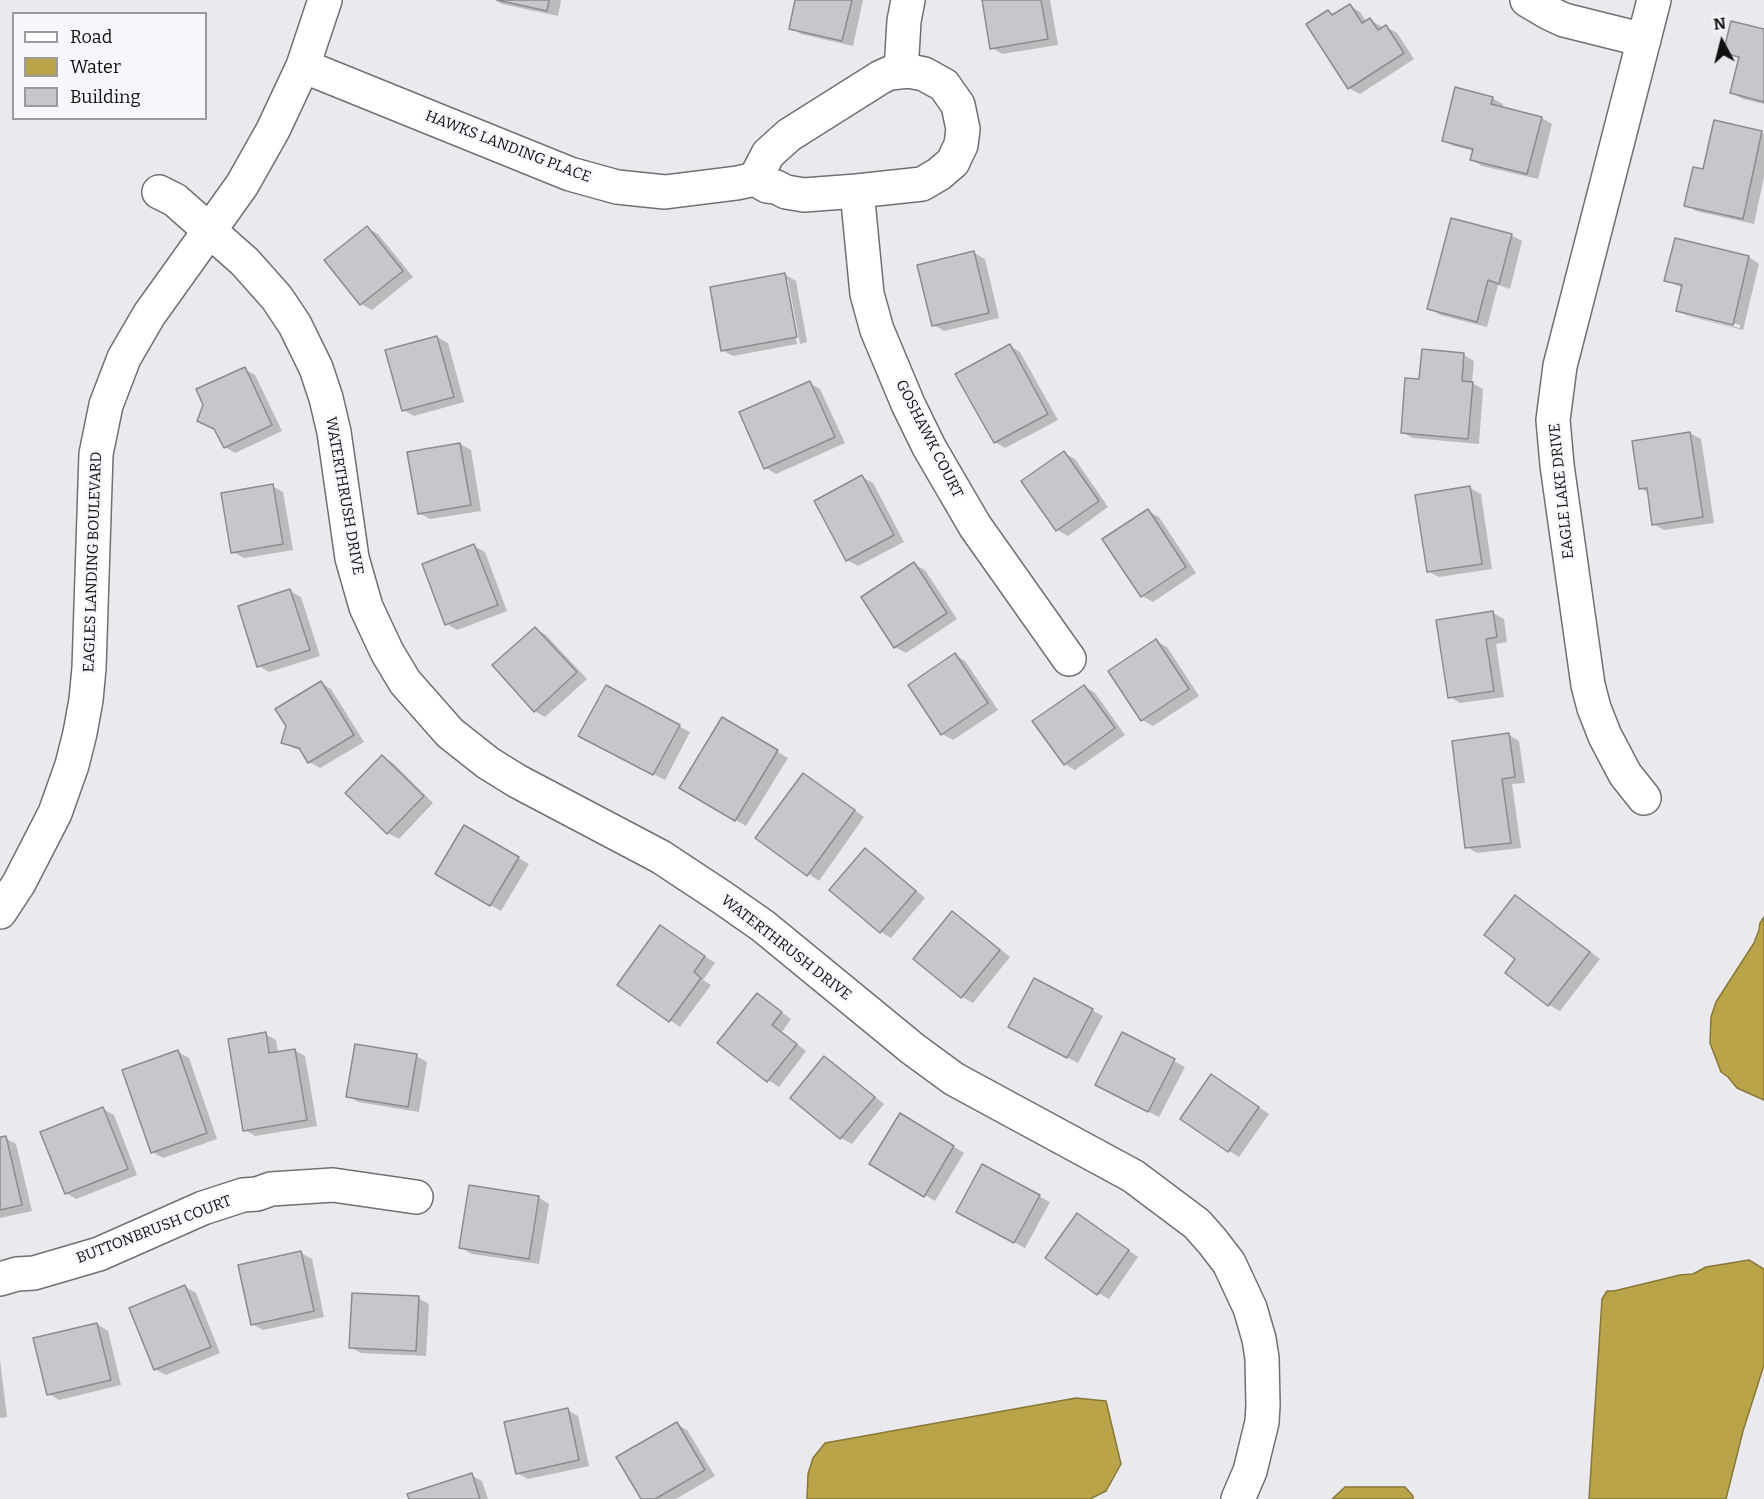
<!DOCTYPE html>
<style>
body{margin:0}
#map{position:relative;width:1764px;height:1499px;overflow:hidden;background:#eaeaee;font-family:Bitter,serif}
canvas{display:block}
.legend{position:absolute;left:12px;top:12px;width:195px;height:108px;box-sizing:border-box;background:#f7f7fb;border:2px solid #9b9b9d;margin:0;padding:8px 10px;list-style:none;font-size:18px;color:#101011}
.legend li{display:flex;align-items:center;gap:12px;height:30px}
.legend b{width:30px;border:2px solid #9b9b9d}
.north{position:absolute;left:1692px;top:12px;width:60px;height:60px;-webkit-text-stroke:4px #f7f7fb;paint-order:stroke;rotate:353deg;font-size:16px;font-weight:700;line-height:24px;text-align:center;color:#101011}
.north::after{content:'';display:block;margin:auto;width:21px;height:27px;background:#101011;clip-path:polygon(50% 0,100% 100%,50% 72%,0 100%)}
</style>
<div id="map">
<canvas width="1764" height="1499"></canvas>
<ul class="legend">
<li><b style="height:8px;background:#fff"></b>Road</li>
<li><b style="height:16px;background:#baa44a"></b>Water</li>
<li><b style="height:16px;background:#c7c7cb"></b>Building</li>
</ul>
<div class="north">N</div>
</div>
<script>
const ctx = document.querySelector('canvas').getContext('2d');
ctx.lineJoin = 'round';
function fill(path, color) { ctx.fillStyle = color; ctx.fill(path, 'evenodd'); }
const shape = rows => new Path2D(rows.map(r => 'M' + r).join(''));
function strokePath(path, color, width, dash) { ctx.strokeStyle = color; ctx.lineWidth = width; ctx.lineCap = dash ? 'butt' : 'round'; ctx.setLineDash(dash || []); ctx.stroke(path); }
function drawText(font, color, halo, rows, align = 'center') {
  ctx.font = font + ' Bitter,serif'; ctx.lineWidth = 5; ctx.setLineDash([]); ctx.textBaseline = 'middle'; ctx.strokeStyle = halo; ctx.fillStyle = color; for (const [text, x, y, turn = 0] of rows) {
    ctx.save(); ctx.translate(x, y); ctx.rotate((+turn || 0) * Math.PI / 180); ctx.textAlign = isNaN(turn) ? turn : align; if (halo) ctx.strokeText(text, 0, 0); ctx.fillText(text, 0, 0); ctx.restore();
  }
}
const water = shape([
 [1764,917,1764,1100,1737,1088,1728,1077,1721,1072,1710,1043,1711,1017,1716,1002,1754,943,1759,930,1760,923,1764,917],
 [1749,1260,1764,1269,1764,1365,1743,1431,1726,1499,1589,1499,1602,1299,1607,1291,1614,1291,1680,1275,1693,1274,1706,1267,1749,1260],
 [1076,1398,1106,1401,1121,1464,1106,1491,1090,1499,807,1499,808,1474,813,1458,825,1443,1076,1398],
 [1345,1487,1405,1487,1413,1496,1413,1499,1332,1499,1345,1487]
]);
const shadow = shape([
 [495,0,561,0,558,16,502,4],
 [797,0,863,0,853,46,801,34,790,28],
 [983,0,1050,0,1058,45,1002,54,992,48],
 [1350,6,1360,12,1367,22,1370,20,1381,26,1383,29,1386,27,1397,33,1414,59,1360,94,1349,88,1328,12,1335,15],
 [1764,30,1764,104,1743,99,1732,93,1740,59,1725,52],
 [1492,98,1503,104,1502,108,1542,118,1552,124,1538,179,1482,166,1472,160,1474,151,1454,146,1443,140],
 [1715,122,1764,134,1764,177,1754,224,1696,211,1686,205,1704,171],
 [367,228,378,234,413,277,372,310,361,304],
 [1511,235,1522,241,1510,289,1498,285,1487,327,1440,315,1429,308],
 [1676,240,1749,257,1759,264,1743,330,1688,316,1678,310,1683,288,1666,280],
 [1687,312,1740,325,1740,328,1687,315],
 [974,253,985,259,999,318,944,331,934,325],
 [785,275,796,281,807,342,800,344,788,280,785,280,797,344,733,356,722,350],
 [437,337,448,343,464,402,414,416,403,410],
 [1010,346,1020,352,1058,420,1005,448,995,442],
 [1464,355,1474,361,1472,383,1483,389,1479,444,1413,438,1402,432,1420,381],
 [245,369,255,375,282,431,235,453,225,447],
 [809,383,820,389,845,443,776,474,766,468],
 [1690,433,1701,439,1714,523,1664,530,1653,524,1649,493,1640,488],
 [460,444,471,450,481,511,430,519,419,513],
 [1064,453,1075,459,1108,507,1068,536,1057,530],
 [862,477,873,483,904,542,858,566,847,560],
 [272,486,283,492,293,550,244,558,233,552],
 [1470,488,1481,494,1492,569,1439,577,1428,571],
 [1148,511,1159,517,1196,573,1153,602,1142,596],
 [474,546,485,552,507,611,457,630,447,624],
 [914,564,925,570,957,619,906,653,895,647],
 [290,591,301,597,320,656,269,672,259,666],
 [1493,613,1504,619,1507,642,1496,644,1504,697,1460,703,1450,697],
 [535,629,546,635,587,679,545,717,534,711],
 [1156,641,1167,647,1199,696,1153,726,1142,720],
 [955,655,965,661,998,710,953,740,942,734],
 [321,683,331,689,364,742,320,768,309,762,303,751,293,748,283,742],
 [1084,686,1095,693,1125,735,1075,770,1065,764],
 [606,687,690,732,665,780,591,742],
 [722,719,788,758,746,826,681,787],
 [1509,735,1519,741,1525,783,1512,784,1521,848,1477,853,1467,847],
 [382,757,393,763,433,803,399,839,388,833],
 [814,781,864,817,819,881,758,838],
 [464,827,529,864,501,911,437,874],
 [865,850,876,856,925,898,891,938,881,932],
 [1516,897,1526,903,1600,959,1560,1011,1549,1005,1507,972,1517,959],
 [952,913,963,919,1010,957,973,1003,962,997,915,958],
 [661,927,715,963,703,980,711,985,680,1027,619,985],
 [757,994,791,1019,782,1032,806,1051,779,1087,768,1080],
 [1092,1010,1103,1016,1078,1063,1020,1033],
 [265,1034,276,1040,278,1053,294,1050,305,1056,317,1126,255,1136,245,1130],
 [1123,1034,1185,1067,1159,1117,1108,1091],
 [178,1052,189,1058,217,1139,163,1158,152,1152],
 [416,1056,427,1062,419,1112,358,1102,348,1096],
 [824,1058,835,1064,884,1104,852,1144,841,1138],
 [1222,1082,1269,1114,1239,1157,1229,1151],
 [103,1109,114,1115,137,1175,76,1199,66,1193],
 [900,1115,964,1153,935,1201,871,1163],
 [5,1138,16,1144,32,1211,0,1218,0,1139],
 [1039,1196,1050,1202,1025,1248,969,1218],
 [538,1197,549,1204,539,1264,472,1254,461,1248],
 [1088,1221,1138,1257,1109,1299,1098,1293],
 [301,1253,312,1259,324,1317,263,1330,252,1324],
 [185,1287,196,1293,220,1353,166,1375,155,1369],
 [418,1298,429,1304,426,1356,361,1353,350,1347],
 [97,1324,108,1331,121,1385,59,1400,49,1394],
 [0,1360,7,1417,0,1418],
 [568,1410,578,1416,589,1466,528,1479,517,1473],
 [677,1424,687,1430,715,1476,676,1499,643,1499],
 [471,1475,482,1481,488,1499,410,1499]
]);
const building = shape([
 [497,0,549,0,547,11,497,0],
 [795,0,852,0,842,41,789,29,795,0],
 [982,0,1041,0,1048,39,990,49,982,0],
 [1350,4,1362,23,1370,18,1378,30,1386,25,1404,53,1348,89,1306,24,1328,10,1332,15,1350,4],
 [1731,21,1764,29,1764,102,1730,93,1739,57,1723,53,1731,21],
 [1455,87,1493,97,1491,104,1542,117,1527,174,1470,160,1473,149,1442,141,1455,87],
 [1714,120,1762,131,1743,219,1684,206,1693,167,1703,169,1714,120],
 [1451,218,1512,234,1499,284,1488,280,1477,322,1427,309,1451,218],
 [367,226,403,271,360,305,324,260,367,226],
 [1675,238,1749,256,1733,325,1676,311,1682,285,1664,281,1675,238],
 [974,251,989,313,932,326,917,265,974,251],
 [785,273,797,337,721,351,710,287,785,273],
 [437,336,454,397,402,411,385,350,437,336],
 [1010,344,1048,414,994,443,955,374,1010,344],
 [1422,349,1464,353,1462,381,1473,382,1468,439,1401,433,1405,378,1419,379,1422,349],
 [245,367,272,425,224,448,214,429,197,421,203,405,196,389,245,367],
 [810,381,835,437,764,469,739,412,810,381],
 [1690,432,1703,517,1652,525,1647,488,1639,489,1632,441,1690,432],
 [460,443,471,505,418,514,407,452,460,443],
 [1064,451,1099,501,1056,531,1021,481,1064,451],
 [862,475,894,535,846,561,814,501,862,475],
 [273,484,283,544,231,553,221,493,273,484],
 [1470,486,1482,564,1427,572,1415,495,1470,486],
 [1148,509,1186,567,1141,597,1102,539,1148,509],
 [474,544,498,605,445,625,422,564,474,544],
 [914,562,947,613,894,648,861,597,914,562],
 [290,589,310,650,257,667,238,606,290,589],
 [1493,611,1497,637,1486,639,1494,691,1448,698,1436,620,1493,611],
 [535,627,577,672,534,712,492,665,535,627],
 [1156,639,1189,689,1141,721,1108,671,1156,639],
 [955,653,988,703,941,735,908,685,955,653],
 [321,681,354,735,308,763,299,748,281,743,286,726,275,709,321,681],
 [606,685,680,725,653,775,578,736,606,685],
 [1084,685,1115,728,1064,765,1032,721,1084,685],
 [722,717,778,750,735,821,679,788,722,717],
 [1509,733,1515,777,1502,779,1511,843,1465,848,1452,741,1509,733],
 [382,755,424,796,387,834,345,793,382,755],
 [803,773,855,810,807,876,755,838,803,773],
 [464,825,519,857,490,906,435,874,464,825],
 [865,848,916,891,880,933,829,890,865,848],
 [1515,895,1590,952,1548,1006,1505,973,1515,959,1484,935,1515,895],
 [952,911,1000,950,961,998,913,959,952,911],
 [660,925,705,956,694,972,701,978,669,1022,617,985,660,925],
 [1034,978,1093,1009,1067,1058,1008,1027,1034,978],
 [757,993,782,1012,772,1025,797,1044,767,1082,717,1043,757,993],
 [266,1032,269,1053,295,1049,307,1120,243,1131,228,1039,266,1032],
 [1122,1032,1175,1059,1148,1112,1095,1085,1122,1032],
 [355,1044,417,1054,408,1107,346,1097,355,1044],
 [178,1050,207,1133,151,1153,122,1070,178,1050],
 [824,1056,875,1097,840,1139,790,1098,824,1056],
 [1211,1074,1259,1107,1228,1152,1180,1119,1211,1074],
 [103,1107,128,1169,65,1194,40,1132,103,1107],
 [900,1113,954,1146,924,1197,869,1164,900,1113],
 [6,1136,22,1205,0,1210,0,1137,6,1136],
 [982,1164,1040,1195,1014,1243,956,1212,982,1164],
 [469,1185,539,1196,529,1259,459,1248,469,1185],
 [1077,1213,1129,1250,1097,1295,1045,1258,1077,1213],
 [301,1251,314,1311,251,1325,238,1265,301,1251],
 [185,1285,211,1347,154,1370,129,1308,185,1285],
 [352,1293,419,1296,416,1351,349,1348,352,1293],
 [97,1323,111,1380,47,1395,33,1338,97,1323],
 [568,1408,579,1460,516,1474,504,1422,568,1408],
 [677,1422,705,1470,655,1499,641,1499,616,1457,677,1422],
 [472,1473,480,1499,409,1499,407,1494,472,1473]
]);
const minor = shape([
 [1527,0,1549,13,1564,20,1644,40],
 [303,66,570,174,617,187,665,192,737,183,755,179,767,186,776,187,786,192,804,195,857,191,922,184,939,174,953,162,957,153,961,145,963,129,958,105,944,85,924,74,909,71,890,73,881,77,789,135,768,154,755,179],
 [901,72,904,21,908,0],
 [857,191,867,294,877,330,908,404,929,447,975,526,1069,659],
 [159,192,175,200,245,262,277,298,295,325,316,368,326,398,334,432,352,558,366,607,387,652,405,682,450,733,488,763,517,781,661,857,723,898,763,926,913,1049,954,1079,1133,1176,1197,1224,1212,1241,1229,1263,1250,1308,1259,1339,1262,1358,1263,1405,1262,1422,1250,1471,1238,1499],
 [1644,798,1625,774,1605,736,1594,708,1588,685,1557,465,1553,420,1560,366,1654,0],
 [0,912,19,883,55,813,72,765,80,733,86,700,89,668,96,454,106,405,124,358,149,315,242,185,273,130,303,66,325,0],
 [0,1279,17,1274,34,1273,99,1254,203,1208,243,1195,257,1194,271,1189,333,1185,416,1197]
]);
const streetNames = [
 ["HAWKS LANDING PLACE",508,147,21],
 ["GOSHAWK COURT",929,439,63],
 ["EAGLE LAKE DRIVE",1562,491,-96],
 ["WATERTHRUSH DRIVE",344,496,80],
 ["EAGLES LANDING BOULEVARD",93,562,-88],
 ["WATERTHRUSH DRIVE",786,948,38],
 ["BUTTONBRUSH COURT",154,1230,-21]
];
fill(water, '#baa44a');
strokePath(water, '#877839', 1.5);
fill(shadow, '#0003');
fill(building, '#c7c7cb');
strokePath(building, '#8c8c90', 1.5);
strokePath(minor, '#707074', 36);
strokePath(minor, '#fff', 33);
drawText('15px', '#101011', '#f7f7fb', streetNames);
</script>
